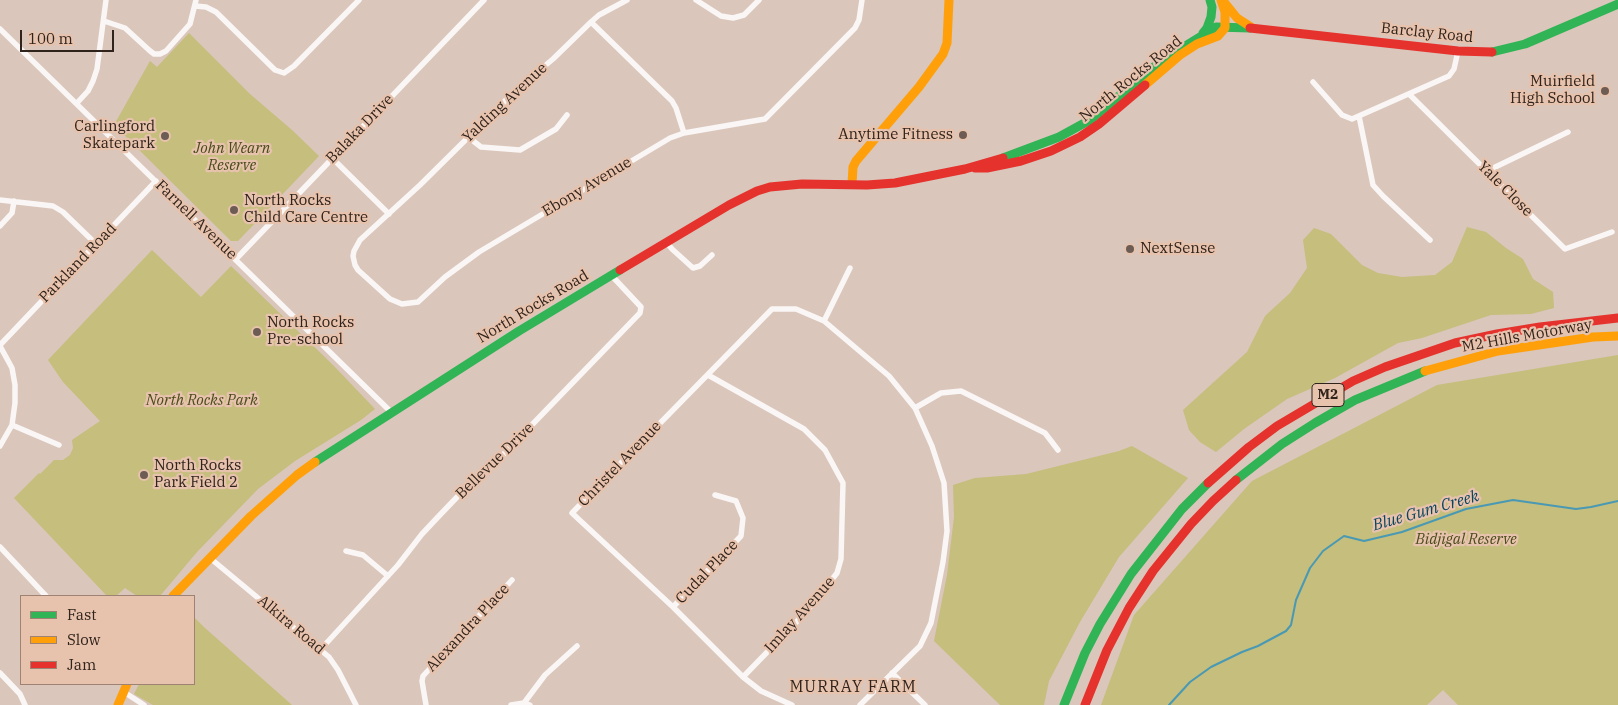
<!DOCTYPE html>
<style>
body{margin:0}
#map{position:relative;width:1618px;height:705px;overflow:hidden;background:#dac6ba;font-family:"IBM Plex Serif",serif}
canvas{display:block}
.legend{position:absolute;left:20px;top:595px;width:175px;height:90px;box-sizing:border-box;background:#e7c2ad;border:1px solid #9e8273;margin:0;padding:6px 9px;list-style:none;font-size:15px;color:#30231b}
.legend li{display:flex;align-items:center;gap:10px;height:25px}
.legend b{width:25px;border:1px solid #9e8273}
.scale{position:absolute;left:20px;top:30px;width:94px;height:22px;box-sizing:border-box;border:2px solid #30231b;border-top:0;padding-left:6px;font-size:15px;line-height:18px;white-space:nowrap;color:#30231b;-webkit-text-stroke:4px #e7c2ad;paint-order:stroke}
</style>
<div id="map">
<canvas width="1618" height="705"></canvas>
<ul class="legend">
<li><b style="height:6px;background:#30b455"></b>Fast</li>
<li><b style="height:6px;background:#ff9f0a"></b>Slow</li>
<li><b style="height:6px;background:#e5322d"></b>Jam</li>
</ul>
<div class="scale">100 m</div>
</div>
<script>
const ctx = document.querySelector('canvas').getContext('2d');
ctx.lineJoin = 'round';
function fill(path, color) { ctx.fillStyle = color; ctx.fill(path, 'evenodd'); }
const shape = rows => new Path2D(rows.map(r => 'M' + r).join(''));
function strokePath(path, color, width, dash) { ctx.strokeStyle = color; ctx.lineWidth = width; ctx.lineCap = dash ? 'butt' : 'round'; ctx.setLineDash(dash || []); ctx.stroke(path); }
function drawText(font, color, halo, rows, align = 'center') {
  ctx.font = font + ' "IBM Plex Serif",serif'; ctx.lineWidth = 4.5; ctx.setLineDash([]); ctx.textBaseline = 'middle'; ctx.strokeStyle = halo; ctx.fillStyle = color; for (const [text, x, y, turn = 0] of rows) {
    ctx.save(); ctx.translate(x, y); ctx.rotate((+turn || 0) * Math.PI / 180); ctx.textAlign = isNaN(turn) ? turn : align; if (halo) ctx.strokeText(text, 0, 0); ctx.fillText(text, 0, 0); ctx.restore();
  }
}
const green = shape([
 [189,33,250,94,292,130,319,156,238,241,231,241,114,125,150,61,157,67],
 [1467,227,1486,232,1506,248,1523,259,1533,279,1553,292,1554,308,1531,314,1491,315,1422,338,1398,343,1335,378,1287,399,1244,429,1216,452,1200,442,1189,430,1183,410,1247,352,1265,316,1290,293,1307,268,1303,240,1314,228,1331,234,1362,265,1378,273,1402,277,1435,275,1452,262],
 [152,250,201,297,231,266,333,365,375,409,361,420,295,461,258,489,197,552,160,596,137,596,125,588,116,596,107,596,14,498,39,473,40,474,54,460,63,460,70,455,73,448,72,440,100,421,63,382,48,360],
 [1618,355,1618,705,1458,705,1443,690,1427,705,1101,705,1134,615,1252,481,1437,385],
 [1132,446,1188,478,1119,557,1080,622,1049,681,1044,705,1000,705,934,641,947,575,954,517,953,485,975,478,1026,474,1119,451],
 [194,617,205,628,292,705,153,705,134,694,139,684,194,684]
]);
const stream = shape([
 [1169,705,1190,682,1211,667,1242,652,1258,646,1286,631,1291,625,1296,600,1310,568,1323,551,1344,536,1364,541,1402,532,1466,509,1513,500,1576,509,1591,507,1618,501]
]);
const street = shape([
 [627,0,599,15,591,22,553,59,514,92,420,185,360,240,354,251,353,256,355,265,358,270,390,299,402,304,418,302,445,277,479,252,670,138,684,133,765,119,855,28,859,20,862,0],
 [696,0,721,16,733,18,744,15,759,0],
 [195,6,206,7,216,12,275,70,284,73,294,66,359,0],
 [104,21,125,28,149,50,154,54,160,54,166,51,190,24,196,0],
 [591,22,672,101,676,108,684,133],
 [0,29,391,412],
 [1313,82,1342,115,1352,119,1449,76,1454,69,1458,51],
 [1409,94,1565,249,1612,232],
 [77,103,88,91,93,81,97,69,106,0],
 [1359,116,1373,185,1383,196,1430,240],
 [468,137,481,147,520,150,556,129,567,115],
 [332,158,389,214],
 [1487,171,1568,132],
 [0,200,53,206,63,212,96,244],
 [0,226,12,213,14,201],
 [667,243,672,249,693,268,700,266,712,255],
 [236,259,484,0],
 [824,321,850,268],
 [0,345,156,181],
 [0,346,12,368,15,385,15,403,12,425,0,446],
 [708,375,804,429,825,450,843,483,841,559,837,573,807,611,743,677],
 [915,408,941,393,961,391,1045,433,1058,450],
 [12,425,59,445],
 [0,547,46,596],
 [346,551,363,555,388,576],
 [210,558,329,657,338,670,356,705],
 [673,607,741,536,743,518,736,501,715,495],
 [321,649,398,565,422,534,437,518,459,495,496,462,640,313,641,307,612,276],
 [0,673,20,694,25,705],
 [892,673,925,705],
 [124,692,144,705],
 [524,703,545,675,577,646],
 [426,705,422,681,423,676,512,580],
 [511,705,524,703,530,705],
 [792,705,761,691,743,677,673,607,572,513,772,309,796,309,824,321,889,376,915,408,932,446,944,483,947,531,943,562,931,623,920,646,860,705]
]);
const fast = shape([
 [1203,33,1207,28,1211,17,1212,7,1210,0],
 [1492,52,1525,44,1618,4],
 [1003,158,1059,137,1090,120,1161,61,1216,27,1250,28],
 [315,462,519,331,620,270],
 [1236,480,1282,444,1315,423,1355,400,1425,371],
 [1064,705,1085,653,1100,624,1131,574,1182,509,1208,483]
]);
const slow = shape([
 [1224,2,1237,18,1251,27],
 [1145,85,1180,55,1197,44,1218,36,1225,28,1225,12,1221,0],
 [852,184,853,167,856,161,919,87,943,54,947,43,949,0],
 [1425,371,1498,351,1593,337,1618,336],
 [173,596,251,516,297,475,315,462],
 [118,705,127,684]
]);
const jam = shape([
 [1250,28,1458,51,1492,52],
 [975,168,987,168,1021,161,1051,151,1080,137,1099,124,1145,85],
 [620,270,729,205,757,191,770,187,802,184,867,185,895,183,965,169,1003,158],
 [1208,483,1249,447,1277,426,1353,381,1385,367,1455,343,1497,334,1540,327,1618,318],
 [1085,705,1107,650,1129,608,1153,571,1191,524,1213,501,1236,480]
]);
const markers = [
 [1605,91,5,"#6c5c53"],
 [963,135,5,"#6c5c53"],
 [165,136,5,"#6c5c53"],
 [234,210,5,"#6c5c53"],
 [1130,249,5,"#6c5c53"],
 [257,332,5,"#6c5c53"],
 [144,475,5,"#6c5c53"]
];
const shields = [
 [1328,395,32]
];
const shieldNames = [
 ["M2",1328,395]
];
const streetNames = [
 ["Barclay Road",1427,33,6],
 ["North Rocks Road",1131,79,-39],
 ["Yalding Avenue",505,103,-43],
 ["Balaka Drive",360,129,-46],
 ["Ebony Avenue",587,187,-31],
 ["Yale Close",1505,189,45],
 ["Farnell Avenue",196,220,44],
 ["Parkland Road",78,263,-46],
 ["North Rocks Road",533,307,-31],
 ["M2 Hills Motorway",1527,336,-10],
 ["Bellevue Drive",495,461,-44],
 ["Christel Avenue",620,464,-46],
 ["Cudal Place",707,572,-46],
 ["Imlay Avenue",800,615,-48],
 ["Alkira Road",291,625,40],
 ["Alexandra Place",468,628,-47]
];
const poiNames = [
 ["Muirfield",1595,82,"right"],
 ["High School",1595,99,"right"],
 ["Carlingford",155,127,"right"],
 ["Skatepark",155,144,"right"],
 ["Anytime Fitness",953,135,"right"],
 ["North Rocks",244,201],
 ["Child Care Centre",244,218],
 ["NextSense",1140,249],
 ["North Rocks",267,323],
 ["Pre-school",267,340],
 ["North Rocks",154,466],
 ["Park Field 2",154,483]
];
const parkNames = [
 ["John Wearn",232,149],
 ["Reserve",232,166],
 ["North Rocks Park",202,401],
 ["Bidjigal Reserve",1466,540]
];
const waterNames = [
 ["Blue Gum Creek",1426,511,-16]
];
const neighbourhoodNames = [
 ["MURRAY FARM",853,687]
];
fill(green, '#c5be7c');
strokePath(stream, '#4999b4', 2);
strokePath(street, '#f9f6f5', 5.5);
strokePath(fast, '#30b455', 9);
strokePath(slow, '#ff9f0a', 9);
strokePath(jam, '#e5322d', 9);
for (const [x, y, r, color] of markers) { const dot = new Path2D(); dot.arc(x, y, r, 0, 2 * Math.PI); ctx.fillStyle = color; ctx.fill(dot); strokePath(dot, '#e7c2ad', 2); }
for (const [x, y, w] of shields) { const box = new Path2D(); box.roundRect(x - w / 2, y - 11.5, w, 23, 4); ctx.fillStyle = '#e7c2ad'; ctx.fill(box); strokePath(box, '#30231b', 1); }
drawText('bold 14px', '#30231b', null, shieldNames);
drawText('15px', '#30231b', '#e7c2ad', streetNames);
drawText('15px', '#30231b', '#e7c2ad', poiNames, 'left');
drawText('italic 15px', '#494b1a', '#e7c2ad', parkNames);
drawText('italic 16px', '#0a455e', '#e7c2ad', waterNames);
ctx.letterSpacing = '1px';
drawText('16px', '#30231b', '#e7c2ad', neighbourhoodNames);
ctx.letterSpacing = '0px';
</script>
